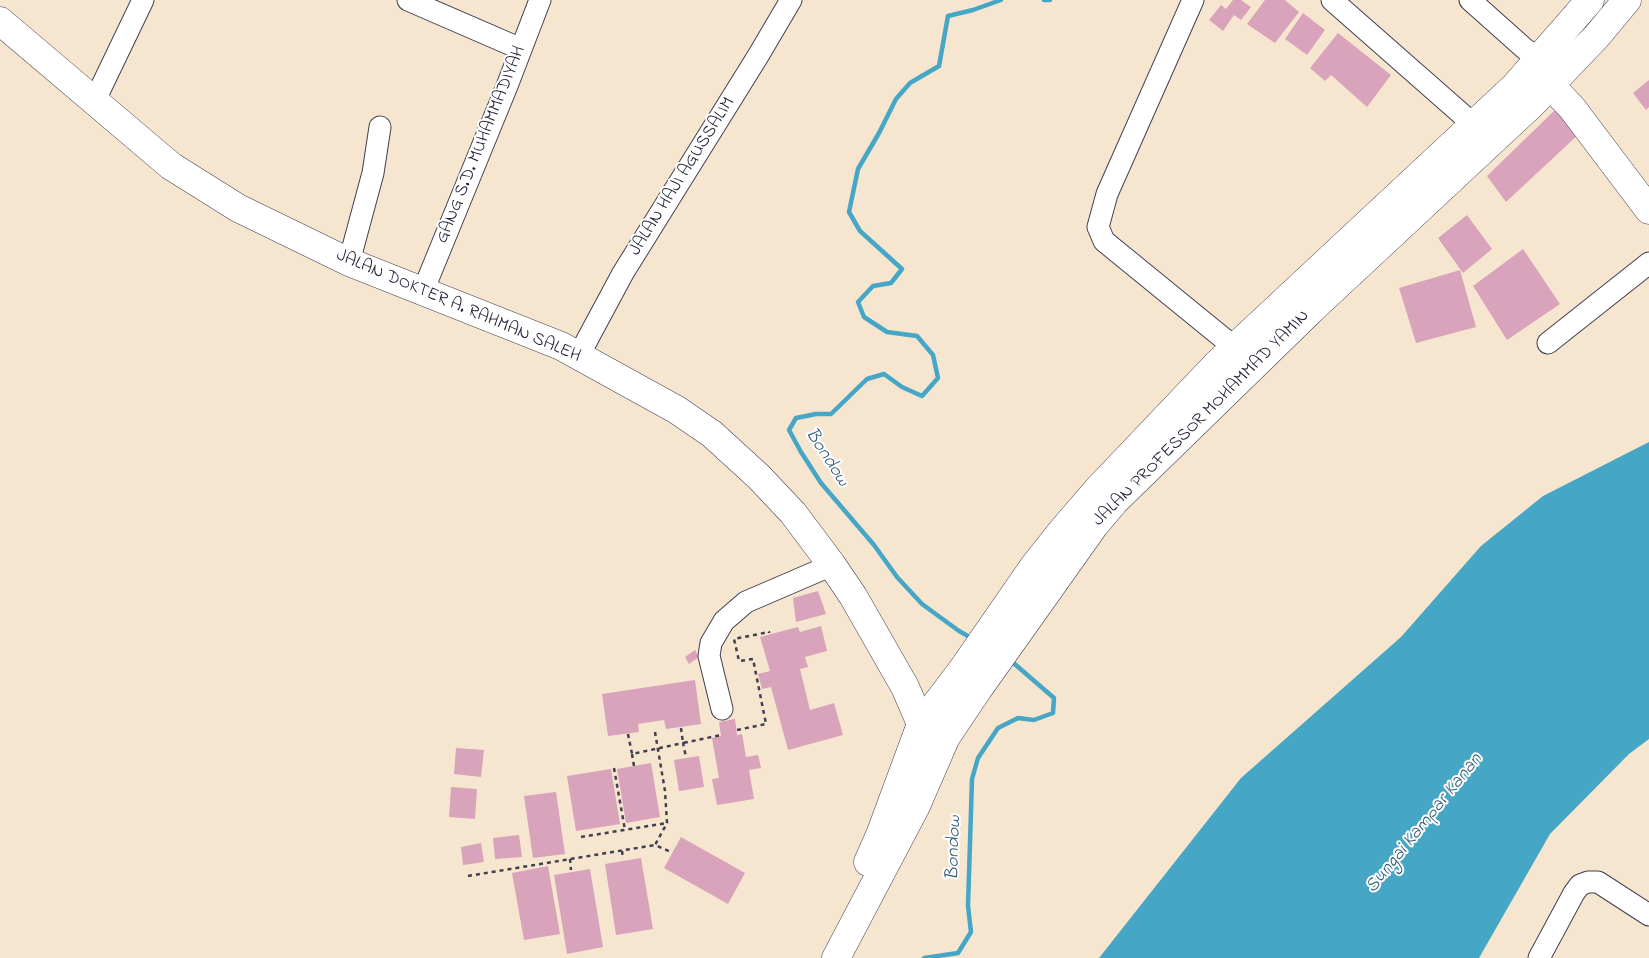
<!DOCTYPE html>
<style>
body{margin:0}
canvas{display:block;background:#f7e6cf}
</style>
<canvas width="1649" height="958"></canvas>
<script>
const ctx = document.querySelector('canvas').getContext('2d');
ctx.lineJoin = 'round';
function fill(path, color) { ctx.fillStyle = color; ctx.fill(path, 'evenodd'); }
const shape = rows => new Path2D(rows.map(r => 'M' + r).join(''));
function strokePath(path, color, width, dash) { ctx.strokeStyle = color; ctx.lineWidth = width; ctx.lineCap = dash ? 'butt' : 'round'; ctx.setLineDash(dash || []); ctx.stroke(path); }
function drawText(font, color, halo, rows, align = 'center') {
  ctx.font = font + ' "Indie Flower",sans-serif'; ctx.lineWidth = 4; ctx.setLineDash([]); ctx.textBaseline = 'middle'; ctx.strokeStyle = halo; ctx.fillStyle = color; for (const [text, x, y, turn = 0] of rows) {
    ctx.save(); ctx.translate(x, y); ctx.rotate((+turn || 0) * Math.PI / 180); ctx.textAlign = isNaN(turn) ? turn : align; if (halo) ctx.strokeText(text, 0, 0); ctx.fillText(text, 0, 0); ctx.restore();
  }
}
const water = shape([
 [1649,442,1649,739,1629,754,1550,834,1479,958,1099,958,1241,778,1401,637,1481,546,1543,496]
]);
const stream = shape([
 [1044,0,1050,0],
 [973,639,959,631,922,604,897,577,874,545,821,483,801,452,789,430,796,418,816,414,831,414,867,379,884,374,902,387,922,396,938,378,933,355,917,336,887,332,864,317,858,302,873,286,891,283,902,269,860,231,849,212,858,169,879,133,896,99,910,83,939,66,948,16,973,10,1001,0],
 [924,958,958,953,971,932,968,906,972,779,978,758,998,728,1018,718,1034,720,1053,713,1054,698,1010,660]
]);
const building = shape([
 [1233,0,1241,0,1251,7,1241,20,1234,15,1223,31,1209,20,1221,5,1226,9],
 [1265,0,1285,0,1299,12,1275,43,1247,24],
 [1303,13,1325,30,1307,55,1285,39],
 [1338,33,1391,75,1367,107,1331,75,1325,81,1310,68],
 [1649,80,1649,107,1646,110,1633,93],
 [1557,108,1580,133,1506,202,1487,176],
 [1467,215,1492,249,1463,273,1438,238],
 [1523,249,1560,304,1507,340,1473,286],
 [1460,270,1476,327,1416,343,1399,288],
 [818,591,826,614,796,622,793,598],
 [821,626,827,651,805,657,808,667,800,669,810,710,834,703,843,735,788,750,771,687,762,689,758,674,770,671,760,637,798,627,800,632],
 [695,650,699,657,689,664,685,657],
 [695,680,701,724,666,729,664,720,638,724,639,732,608,736,602,694],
 [735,719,737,735,742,734,746,757,758,755,761,768,749,770,754,799,717,805,712,779,719,778,712,738,721,736,719,722],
 [456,748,484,750,481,777,454,774],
 [699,756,704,787,679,791,674,760],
 [651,763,660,817,626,823,617,769],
 [611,769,620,824,576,831,567,776],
 [451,787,477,789,475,819,449,817],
 [556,792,565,854,533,858,524,796],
 [519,835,522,857,495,859,493,838],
 [681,837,745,873,728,904,664,868],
 [481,843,484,862,463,865,461,847],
 [641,858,653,929,616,935,605,864],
 [548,866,560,934,524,940,512,873],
 [590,869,603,947,567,954,554,875]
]);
const path = shape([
 [681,728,683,743,721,735],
 [737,730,766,724,753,659,739,661,734,639,769,632,769,633],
 [655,732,665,791,667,823,655,845,671,852],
 [628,734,632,754,683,743,686,757],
 [632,754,634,766],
 [614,768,625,830],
 [581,837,667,823],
 [622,851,623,859],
 [570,859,571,870],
 [468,876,655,845]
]);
const minor = shape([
 [408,0,521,49],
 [1193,0,1107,194,1098,227,1104,241,1234,347],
 [1332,0,1473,124],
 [1470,0,1525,49,1540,59],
 [95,100,143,0],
 [349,262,373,173,380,127],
 [423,291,507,86,540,0],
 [1548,343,1649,263],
 [579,355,623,273,758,56,791,0],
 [722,709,709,656,711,643,724,621,746,602,832,565],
 [1539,958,1574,893,1580,885,1588,882,1598,882,1649,915]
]);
const major = shape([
 [0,21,171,166,238,208,349,262,561,346,677,410,712,434,759,477,793,513,832,565,853,596,905,687,921,724],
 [1550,85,1572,108,1649,210]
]);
const highway = shape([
 [868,862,880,835,921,724,962,670,1034,566,1061,532,1098,489,1218,363,1515,86,1590,0],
 [836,958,916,806,946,737,979,688,1094,526,1115,501,1311,310,1531,105,1597,36,1627,0]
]);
const streetNames = [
 ["GANG S.D. MUHAMMADIYAH",482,145,-68],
 ["JALAN HAJI AGUSSALIM",683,177,-58],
 ["JALAN DOKTER A. RAHMAN SALEH",458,307,23],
 ["JALAN PROFESSOR MOHAMMAD YAMIN",1202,419,-45]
];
const waterNames = [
 ["Bondow",826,458,57],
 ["Sungai Kampar Kanan",1425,824,-51],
 ["Bondow",955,848,-88]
];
fill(water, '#46a6c5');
strokePath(stream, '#46a6c5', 4.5);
fill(building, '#d8a3bb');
strokePath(minor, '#423f51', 23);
strokePath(major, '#423f51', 29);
strokePath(highway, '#423f51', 29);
strokePath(path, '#423f51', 2.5, [4, 4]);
strokePath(minor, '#fff', 21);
strokePath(major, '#fff', 28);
strokePath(highway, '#fff', 28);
drawText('18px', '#22223b', '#fff', streetNames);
drawText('italic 19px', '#325d79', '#fff', waterNames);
</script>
